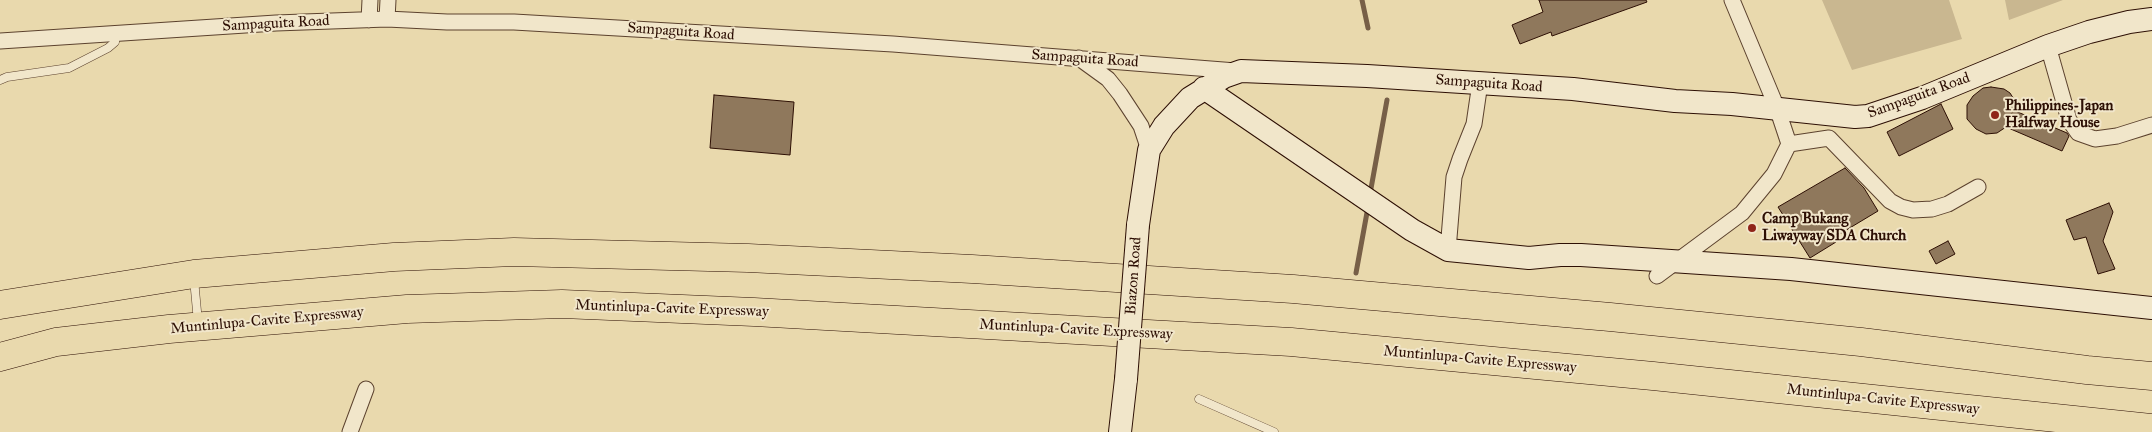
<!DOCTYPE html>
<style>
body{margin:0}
canvas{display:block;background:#e9d9ad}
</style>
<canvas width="2152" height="432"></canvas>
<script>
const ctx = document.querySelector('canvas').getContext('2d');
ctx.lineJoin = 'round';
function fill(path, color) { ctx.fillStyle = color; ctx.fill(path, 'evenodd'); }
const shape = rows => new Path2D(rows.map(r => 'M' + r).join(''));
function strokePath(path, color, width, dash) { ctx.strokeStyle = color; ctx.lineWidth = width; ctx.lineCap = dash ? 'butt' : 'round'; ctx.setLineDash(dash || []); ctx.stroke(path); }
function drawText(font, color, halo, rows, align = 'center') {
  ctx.font = font + ' "IM FELL Great Primer",serif'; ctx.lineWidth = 4; ctx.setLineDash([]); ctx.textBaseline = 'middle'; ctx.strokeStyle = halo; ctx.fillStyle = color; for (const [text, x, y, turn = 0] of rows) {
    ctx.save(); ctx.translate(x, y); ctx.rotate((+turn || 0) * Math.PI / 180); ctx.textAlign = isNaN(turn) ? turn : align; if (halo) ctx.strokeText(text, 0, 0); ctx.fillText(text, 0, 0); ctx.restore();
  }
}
const green = shape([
 [1822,0,1949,0,1962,39,1852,70],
 [2005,0,2063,0,2009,20]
]);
const stream = shape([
 [1362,0,1368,28],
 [1370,194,1387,100],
 [1356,273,1368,207]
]);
const building = shape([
 [1539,0,1646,0,1647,2,1552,36,1551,32,1520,44,1512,25,1543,12,1539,0],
 [1991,87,2004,89,2010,93,2015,101,2013,110,2067,133,2069,136,2062,151,2006,127,1997,133,1986,134,1976,129,1967,119,1967,105,1973,96,1983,88,1991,87],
 [714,95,794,102,790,155,710,148,714,95],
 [1941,104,1953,129,1899,156,1887,132,1941,104],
 [1845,168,1864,188,1878,211,1833,238,1836,242,1810,258,1778,207,1845,168],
 [2109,203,2113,212,2103,241,2115,269,2098,274,2086,237,2074,240,2066,220,2109,203],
 [1948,241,1955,254,1936,264,1929,251,1948,241]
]);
const lane = shape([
 [0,80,7,77,69,68,108,48,115,42,116,33],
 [194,279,198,322],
 [1199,399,1274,432]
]);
const street = shape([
 [387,19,388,0],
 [369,20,370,0],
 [0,41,276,23,387,19,447,22,514,22,893,44,1236,71],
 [2048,46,2069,120,2078,133,2095,139,2117,136,2152,125],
 [1079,58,1108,79,1120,94,1141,126,1149,150],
 [1829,138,1890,201,1901,207,1913,210,1932,209,1948,204,1978,187],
 [1789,144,1829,138],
 [1448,250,1454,177,1460,159,1474,124,1480,83],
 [1657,276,1742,213,1774,174,1789,144,1777,108,1732,0],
 [350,432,366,389]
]);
const secondary = shape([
 [1204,88,1412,230,1448,250,1529,258,1560,255,1581,255,1791,269,2152,308],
 [1138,225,1149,150,1164,126,1190,98,1224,77,1241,71,1367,76,1573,89,1675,101,1732,104,1855,117,1868,116,1922,98,2048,46,2089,32,2129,22,2152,19],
 [1120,432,1126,379]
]);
const highway = shape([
 [0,305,194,274,394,257,514,252,748,258,972,269,1293,289,1610,317,1861,342,2087,370,2152,376],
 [0,357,56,342,169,329,407,309,562,304,754,312,1291,342,1653,376,2152,428]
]);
const secondaryBridge = shape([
 [1126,379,1138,225]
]);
const markers = [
 [1995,115,5,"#8f2418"],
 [1752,228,5,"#8f2418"]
];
const streetNames = [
 ["Sampaguita Road",276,24,-3],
 ["Sampaguita Road",681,32,4],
 ["Sampaguita Road",1085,59,4],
 ["Sampaguita Road",1489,84,4],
 ["Sampaguita Road",1919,96,-20],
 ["Biazon Road",1134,276,-86],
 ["Muntinlupa-Cavite Expressway",672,309,2],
 ["Muntinlupa-Cavite Expressway",267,321,-5],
 ["Muntinlupa-Cavite Expressway",1076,330,3],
 ["Muntinlupa-Cavite Expressway",1480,360,5],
 ["Muntinlupa-Cavite Expressway",1883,400,6]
];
const poiNames = [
 ["Philippines-Japan",2005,106],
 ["Halfway House",2005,123],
 ["Camp Bukang",1762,219],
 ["Liwayway SDA Church",1762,236]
];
fill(green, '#c9b790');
strokePath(stream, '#775f47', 5);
fill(building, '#8f785c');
strokePath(building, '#2d0f04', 1);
strokePath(lane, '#5c422e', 9);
strokePath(street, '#5c422e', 17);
strokePath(secondary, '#2d0f04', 24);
strokePath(highway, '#2d0f04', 29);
strokePath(lane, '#f1e6ca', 8);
strokePath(street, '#f1e6ca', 15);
strokePath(secondary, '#f1e6ca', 22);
strokePath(highway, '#e9d9ad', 28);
strokePath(secondaryBridge, '#2d0f04', 24, []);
strokePath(secondaryBridge, '#f1e6ca', 22);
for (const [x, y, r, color] of markers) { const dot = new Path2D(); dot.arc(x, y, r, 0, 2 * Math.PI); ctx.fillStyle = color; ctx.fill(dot); strokePath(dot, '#f1e6ca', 2); }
drawText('15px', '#2d0f04', '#f1e6ca', streetNames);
drawText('bold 15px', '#2d0f04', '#f1e6ca', poiNames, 'left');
</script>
